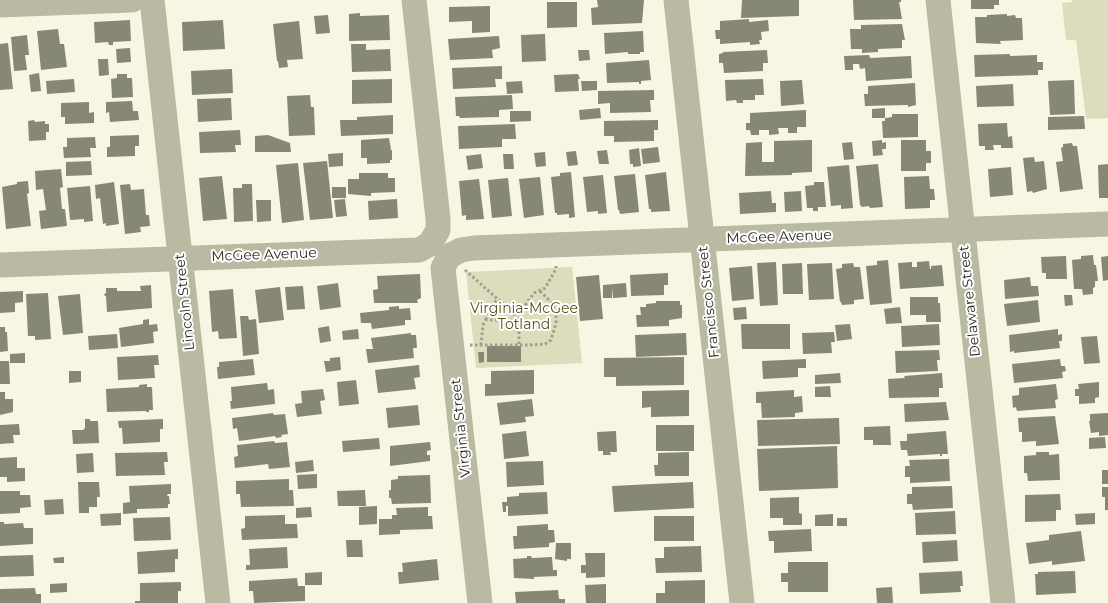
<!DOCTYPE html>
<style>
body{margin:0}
canvas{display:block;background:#f7f6e3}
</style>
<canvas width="1108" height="603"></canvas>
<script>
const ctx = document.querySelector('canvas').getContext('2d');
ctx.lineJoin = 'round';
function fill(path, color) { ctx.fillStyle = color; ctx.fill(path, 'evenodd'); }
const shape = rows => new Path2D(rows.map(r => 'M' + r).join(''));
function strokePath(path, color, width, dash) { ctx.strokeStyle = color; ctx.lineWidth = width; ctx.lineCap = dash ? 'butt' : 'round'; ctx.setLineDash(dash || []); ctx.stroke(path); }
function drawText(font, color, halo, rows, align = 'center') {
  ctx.font = font + ' Montserrat,sans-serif'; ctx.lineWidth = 4; ctx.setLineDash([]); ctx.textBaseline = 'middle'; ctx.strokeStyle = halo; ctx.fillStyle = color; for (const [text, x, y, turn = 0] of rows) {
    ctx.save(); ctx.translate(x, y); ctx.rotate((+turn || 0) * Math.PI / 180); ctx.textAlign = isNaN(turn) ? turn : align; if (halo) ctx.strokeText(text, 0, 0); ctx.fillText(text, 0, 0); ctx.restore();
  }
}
const green = shape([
 [1072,0,1108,0,1108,118,1086,119,1076,40,1066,40,1062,3,1072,2],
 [572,267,582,363,476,368,466,272]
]);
const building = shape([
 [597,0,644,0,642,23,592,25,591,8,598,7],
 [742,0,799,0,799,16,741,18],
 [853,0,901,0,901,2,899,2,902,19,854,20],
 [971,0,999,0,999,5,994,5,994,9,971,9],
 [547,2,577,2,577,27,547,28],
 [490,6,490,32,472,33,472,21,449,22,449,7],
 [360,13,360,16,389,15,390,40,349,41,349,14],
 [1007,14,1007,16,1015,15,1016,18,1022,18,1023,40,1000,41,1001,44,976,43,975,17,987,17,987,15],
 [328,15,330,33,316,34,314,16],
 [749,19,749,22,768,20,769,31,761,32,762,40,759,40,760,44,750,45,750,42,720,44,720,39,716,39,715,30,720,30,720,21],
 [130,20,131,41,113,42,113,45,109,45,108,42,95,43,94,22],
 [223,20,225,49,183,51,182,22],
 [299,21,303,59,287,60,288,67,279,68,278,61,277,61,273,24],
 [902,24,905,40,902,40,902,48,878,49,878,52,862,53,862,49,851,49,850,29,861,29,861,25],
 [58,29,60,44,64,44,67,67,41,70,37,31],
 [643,31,644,52,640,52,640,54,628,54,628,52,605,54,604,33],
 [545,34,546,61,522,62,521,35],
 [27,35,29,55,25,55,27,70,14,71,11,37],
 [499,36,500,48,492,50,493,58,450,60,448,39],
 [8,43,13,89,0,90,0,44],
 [351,44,366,44,366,50,390,49,391,71,352,72],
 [130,48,131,62,117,63,116,49],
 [578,50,589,50,590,60,579,61],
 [767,50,768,63,763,63,763,71,724,73,723,63,719,63,719,54,723,53,723,52],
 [1010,54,1010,56,1037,55,1037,62,1043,62,1043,70,1038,70,1038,75,975,77,974,55],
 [869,55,870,58,911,56,912,78,866,81,865,68,860,69,859,64,853,64,853,70,845,70,844,56],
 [98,59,108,59,109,75,99,76],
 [649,60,651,80,641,81,641,84,639,84,639,82,607,83,606,63],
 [502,66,502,79,495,79,496,87,453,89,452,68],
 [232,69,233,93,192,95,191,71],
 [39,73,41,91,31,92,29,75],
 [117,74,127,74,127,78,132,78,133,97,112,98,111,79,117,78],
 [578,74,580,79,578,79,579,91,555,92,554,75],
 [74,79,75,92,47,94,46,81],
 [392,79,392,103,352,104,352,80],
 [763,79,764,95,755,95,755,100,743,100,743,103,737,103,736,100,726,101,725,80],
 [802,80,804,104,781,106,780,81],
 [1074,80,1075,114,1050,115,1048,81],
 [522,81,523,93,507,94,506,82],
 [581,81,597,81,597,90,582,91],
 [915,83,916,105,908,107,908,105,865,106,864,94,868,94,868,86],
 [1013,84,1014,106,977,107,976,86],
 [654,90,654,100,650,100,651,112,610,113,610,103,598,104,598,91],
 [310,95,311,107,314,107,315,135,289,136,287,96],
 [512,95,513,109,499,110,499,117,460,118,459,116,456,116,455,97],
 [231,98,232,120,198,122,197,99],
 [132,101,133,111,138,111,139,120,110,122,109,112,106,113,106,102],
 [89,102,89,113,94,112,94,123,65,124,65,117,61,117,61,103],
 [600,108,601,118,580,120,579,110],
 [885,108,885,118,872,118,872,109],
 [806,110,806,127,797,127,797,133,788,133,788,128,778,128,779,134,769,135,769,130,759,130,759,135,751,135,750,130,746,130,746,123,750,123,750,113],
 [510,111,531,111,531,121,510,122],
 [892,114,918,114,918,137,883,138,882,121,885,121,885,118,892,117],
 [393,115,393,134,341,136,340,120,357,120,357,117],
 [1084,116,1085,129,1048,130,1048,117],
 [34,120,35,122,45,121,45,124,49,124,49,132,46,132,46,140,29,141,28,121],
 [658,120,658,130,654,130,654,141,614,142,614,136,604,136,604,121],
 [1007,123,1008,137,1012,136,1013,148,1001,148,1001,145,993,145,994,150,985,150,985,146,979,146,978,124],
 [515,124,516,139,502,139,502,147,459,149,458,126],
 [240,130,241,145,235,145,236,152,200,153,199,132],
 [139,135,139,146,135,146,135,156,107,157,107,147,110,147,110,136],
 [268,135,290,143,291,152,255,152,255,136],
 [95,137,96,148,90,148,91,157,64,158,63,147,67,147,67,138],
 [389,138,391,149,390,150,392,150,392,160,390,160,390,163,367,164,367,158,361,158,361,140],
 [812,140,812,172,792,173,792,175,745,176,746,143,762,142,762,162,774,162,774,141],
 [882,140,882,143,886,142,886,149,882,149,883,155,873,156,872,141],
 [901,140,926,140,926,151,931,151,931,163,926,163,926,171,901,171],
 [852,142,854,159,844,160,842,143],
 [1072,143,1073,146,1077,146,1083,189,1060,192,1056,162,1063,161,1061,148,1063,147,1063,144],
 [658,147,660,162,643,164,641,149],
 [639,148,641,166,633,167,633,164,630,164,629,150],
 [607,150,609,164,599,164,597,151],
 [576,151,578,165,568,166,566,152],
 [545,152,546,166,536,167,534,153],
 [343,153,343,166,329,167,328,154],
 [481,154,483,168,468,170,466,156],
 [503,154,513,154,514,169,504,169],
 [1034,157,1035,162,1044,161,1047,189,1033,193,1032,191,1027,192,1023,158],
 [91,161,92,175,66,176,66,162],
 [327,161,333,218,310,220,303,163],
 [298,163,304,220,282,223,276,165],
 [878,164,883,207,870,208,869,206,862,207,860,205,856,166],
 [1108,164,1108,198,1099,198,1098,165],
 [849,165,853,208,841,209,841,205,831,206,827,167],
 [1011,167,1013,195,990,197,988,169],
 [61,169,63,187,60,188,62,209,65,209,67,226,41,229,39,211,46,210,43,189,36,190,35,171],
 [571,172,575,217,569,218,569,214,557,215,557,213,555,213,551,177,560,176,560,173],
 [666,172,670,211,651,212,651,209,649,209,645,175],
 [359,173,388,173,388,178,395,178,395,192,371,193,371,196,348,194,348,179,359,179],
 [635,174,639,212,620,214,619,210,618,210,614,176],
 [603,175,607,213,598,214,598,211,587,212,583,177],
 [222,176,227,219,203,221,199,178],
 [929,176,930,189,934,189,935,200,930,200,930,208,905,209,904,177],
 [540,177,544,215,524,218,519,179],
 [508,178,512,216,492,218,488,180],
 [479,179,484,219,466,220,466,215,462,216,459,181],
 [28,181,29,193,27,194,31,226,6,229,2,187,17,184,17,182],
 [114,182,119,224,106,226,106,223,103,224,100,198,96,199,95,185],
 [814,182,824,182,826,207,818,207,818,211,813,211,813,208,807,208,805,186,814,185],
 [130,184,131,190,144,189,146,215,149,215,150,226,140,227,141,232,125,234,120,185],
 [242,184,252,184,253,221,234,222,233,188,242,188],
 [90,186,93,221,84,222,84,219,70,220,67,188],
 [332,187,346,187,346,198,332,198],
 [771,191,772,203,776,203,776,212,740,214,739,193],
 [801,191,802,211,785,212,784,192],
 [345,199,347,216,336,217,334,200],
 [397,199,398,218,369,220,368,201],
 [256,200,271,200,271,221,257,222],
 [1093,255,1094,265,1096,265,1098,281,1095,281,1095,287,1093,288,1093,294,1083,295,1082,289,1074,289,1072,260,1081,259,1081,256],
 [1066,256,1067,279,1046,279,1046,273,1042,273,1041,257],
 [1108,256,1108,280,1103,281,1101,257],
 [888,260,892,303,870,305,866,266,877,265,877,261],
 [929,261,930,269,931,269,931,266,942,265,944,286,900,289,898,263,912,262,912,267,917,267,917,262],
 [776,262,778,305,760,306,757,263],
 [802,263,803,294,783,294,782,264],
 [832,263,834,299,809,300,807,264],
 [853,263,854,267,860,267,864,299,854,300,854,304,842,305,841,302,840,302,836,269,842,268,842,264],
 [752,266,754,299,732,301,729,268],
 [668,273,668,285,664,285,664,295,631,296,630,275],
 [420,274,421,298,417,300,418,303,374,303,373,290,378,289,377,276],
 [599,275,603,319,580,321,576,277],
 [1030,277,1031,286,1038,286,1039,296,1005,299,1004,280],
 [338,283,341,307,320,310,317,286],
 [626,283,627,297,613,298,612,287,612,298,603,298,603,285],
 [151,285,152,308,107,312,106,296,105,296,104,294,106,293,106,288,117,288,117,291,141,291,140,286],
 [303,286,305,309,287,310,285,287],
 [280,287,284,320,259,323,255,290],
 [233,289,237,338,219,339,218,331,212,332,209,291],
 [23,291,23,302,15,303,15,312,0,313,0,292],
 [48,293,51,339,35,340,35,336,28,336,26,294],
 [80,294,83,333,63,335,58,296],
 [1064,295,1072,295,1073,305,1065,306],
 [910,297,938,297,938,303,940,303,941,322,926,322,926,315,910,315],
 [1038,300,1040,322,1007,326,1004,304],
 [656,301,680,301,680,305,682,305,682,318,669,320,669,326,637,327,636,315,641,315,640,307,646,307,646,304,656,303],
 [399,306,399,309,410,308,411,320,405,320,405,325,372,329,371,323,361,323,360,313,389,310,389,307],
 [746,307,747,319,734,320,733,308],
 [900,307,902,323,886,324,884,309],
 [240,316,248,316,249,320,256,319,259,354,243,356],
 [149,319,149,325,157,324,158,331,153,332,154,343,121,347,119,328,143,324,143,320],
 [741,324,790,324,790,349,742,349],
 [850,324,852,339,837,341,835,325],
 [939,324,940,345,902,347,901,326],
 [329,326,331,341,320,343,318,328],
 [0,327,5,327,5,332,7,332,8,351,0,352],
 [358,329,359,339,343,340,342,331],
 [1058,329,1058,335,1062,334,1062,341,1059,341,1060,348,1014,353,1014,351,1010,352,1009,335],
 [834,332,835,342,831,342,832,353,803,354,802,333],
 [411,333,411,335,416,335,417,348,413,348,414,358,368,363,366,349,373,349,371,338],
 [686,333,687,355,636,357,635,335],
 [117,334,118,348,89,350,88,336],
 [1097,336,1100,363,1084,364,1081,337],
 [487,346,521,346,521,362,487,362],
 [939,350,940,360,937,360,938,371,896,373,895,351],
 [478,352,484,352,484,362,479,363],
 [25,353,25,363,10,363,10,354],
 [158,355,159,365,154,365,155,378,118,380,117,357],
 [340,357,341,370,326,372,324,361,330,361,330,358],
 [684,357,684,385,616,386,616,377,604,377,604,358],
 [253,359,255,375,218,379,217,367,219,367,219,362],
 [806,359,806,368,798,368,798,377,763,379,762,361],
 [1060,359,1061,366,1065,366,1066,371,1062,372,1063,378,1014,383,1012,364],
 [0,361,9,361,10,384,0,384],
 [419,365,420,377,414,378,416,389,378,393,375,370],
 [534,370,534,394,485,396,485,384,491,384,491,371],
 [69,371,81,371,81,382,69,383],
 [840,373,841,383,815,384,815,375],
 [942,373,943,388,939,388,939,397,889,398,888,379,905,378,904,376],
 [356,380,359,404,339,406,337,382],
 [1099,382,1099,397,1095,398,1095,403,1079,404,1079,396,1075,396,1075,389,1079,389,1078,384],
 [267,383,268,390,274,389,275,404,231,409,230,401,232,401,231,387],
 [147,384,147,387,152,387,153,410,149,410,149,412,146,412,146,411,107,412,106,389,139,387,139,385],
 [1056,384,1058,399,1055,400,1056,408,1017,411,1016,407,1013,408,1012,396,1019,395,1019,388],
 [830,386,831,397,815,397,815,387],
 [323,389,325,400,320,401,322,414,297,417,295,404,302,403,301,391],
 [689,390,689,416,651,417,651,407,642,408,642,391],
 [794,390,794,397,802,396,803,412,795,413,795,417,762,418,761,403,756,403,756,392],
 [0,392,5,392,5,399,13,399,13,412,0,415],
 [532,399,534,416,525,417,526,422,500,425,497,403],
 [946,402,949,420,905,422,904,404],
 [418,405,420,425,388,428,386,408],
 [273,413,274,415,285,414,288,434,281,435,282,437,276,438,275,436,239,441,237,428,233,429,232,418],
 [1108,413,1108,435,1099,436,1099,432,1091,433,1089,421,1090,421,1090,414],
 [1055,416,1059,444,1036,446,1036,441,1022,442,1022,432,1019,432,1018,418],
 [839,418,840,444,758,446,757,420],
 [85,419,90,419,90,421,98,421,99,443,73,444,72,430,83,430,85,428],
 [163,419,163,429,160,429,160,442,123,444,122,428,119,428,118,421],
 [19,424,20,435,13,435,14,443,0,444,0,425],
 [656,425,694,425,694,451,656,451],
 [890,426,891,445,873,445,873,440,864,440,864,427],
 [526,431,529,456,504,459,502,434],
 [616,431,617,452,610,452,611,455,603,455,603,451,598,451,597,432],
 [946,431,948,454,942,454,942,456,940,456,940,454,908,456,907,450,901,450,900,441,907,441,907,434],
 [1105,437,1106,448,1089,449,1089,438],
 [379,438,380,449,343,452,342,441],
 [274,441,275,443,287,442,290,467,269,469,268,464,235,468,234,457,238,456,237,445],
 [430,442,431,450,427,451,427,455,430,455,430,461,390,466,390,446],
 [837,446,838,488,759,491,757,449],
 [167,452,168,462,164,462,165,475,116,476,115,453],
 [689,452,689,476,655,476,654,465,658,465,658,453],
 [1036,452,1049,452,1049,455,1059,454,1060,480,1028,481,1027,473,1024,473,1024,456,1036,455],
 [93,453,94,472,77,473,76,454],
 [17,457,17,468,25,468,25,481,7,482,7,477,0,477,0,458],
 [949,459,950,481,910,483,910,477,905,477,905,466,910,466,909,460],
 [313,460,314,471,296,473,295,462],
 [543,461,544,485,507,487,506,462],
 [1102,470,1108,470,1108,484,1102,484],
 [317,474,317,488,298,489,297,475],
 [430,475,431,503,392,504,391,498,389,498,389,490,391,490,391,480,398,479,398,476],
 [289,479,289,490,293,490,294,506,241,507,240,494,236,494,236,481],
 [78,482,99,482,100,497,97,497,97,507,89,507,89,513,79,513],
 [693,482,694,508,614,512,612,486],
 [171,484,171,494,168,494,167,496,169,496,170,504,168,504,168,508,137,509,137,513,123,514,123,503,130,502,129,486],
 [952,486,953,508,913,510,912,504,907,504,907,494,912,494,912,487],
 [1102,487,1108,487,1108,510,1105,510,1105,497,1102,497],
 [365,490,366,506,338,506,337,491],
 [0,491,20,491,20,495,30,495,31,507,20,508,20,513,0,514],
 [547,492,548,514,508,516,508,506,506,506,506,512,503,512,502,502,507,502,507,497,519,496,519,493],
 [1060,494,1061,510,1056,510,1056,521,1025,522,1025,495],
 [799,497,799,513,802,514,802,525,783,525,783,518,770,518,770,498],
 [63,499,64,514,45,515,44,500],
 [377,506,377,524,359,525,359,507],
 [311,507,312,517,296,518,296,508],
 [428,507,428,516,432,516,433,529,400,530,400,534,379,535,379,519,392,519,392,515,397,515,396,508],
 [955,511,956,534,916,535,915,513],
 [121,513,121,525,101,526,100,514],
 [1095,513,1095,524,1076,525,1075,514],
 [833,514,833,526,815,526,815,515],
 [285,515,285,524,297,524,298,538,242,540,241,529,245,528,245,516],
 [654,516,694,516,694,541,654,541],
 [170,517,171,540,134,541,133,518],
 [837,518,847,518,847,526,837,526],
 [0,522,4,522,4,524,23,523,24,528,33,528,33,544,0,546],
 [548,524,548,530,554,530,555,542,549,543,549,547,514,549,513,536,517,536,517,526],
 [811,529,812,551,774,553,774,541,769,541,768,531],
 [1081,531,1085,561,1052,565,1052,561,1029,564,1026,543,1049,540,1049,535],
 [346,540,362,540,363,557,347,557],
 [957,540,958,561,923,563,922,542],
 [556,543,571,543,571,559,567,559,567,561,555,559],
 [701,546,702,572,656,573,655,558,664,558,664,547],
 [287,547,288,568,246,570,246,565,250,565,249,549],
 [178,549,178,559,175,559,175,572,138,574,137,552],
 [585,553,605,553,605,577,586,578,586,573,581,573,581,565,586,565],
 [33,555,34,576,0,577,0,556],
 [527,556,531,556,532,558,552,557,553,570,557,570,557,576,534,577,534,579,514,578,513,559,527,558],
 [64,557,64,563,54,563,53,558],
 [437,559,439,580,399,584,398,572,403,572,402,563],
 [788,562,828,562,828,592,788,592,788,582,781,582,781,573,788,573],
 [962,571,963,586,960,586,961,592,920,594,919,573],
 [1075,571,1076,593,1036,595,1035,574,1038,574,1038,572],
 [322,572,322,585,305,585,305,573],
 [297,578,298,586,305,586,305,601,254,603,253,591,249,591,249,581],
 [705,580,705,603,656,603,656,593,665,593,665,581],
 [181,582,181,591,178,591,178,603,135,603,135,601,140,601,140,583],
 [67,583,67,592,50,593,50,584],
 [606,584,606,603,586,603,585,585],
 [892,587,893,603,877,603,876,588],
 [35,588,36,594,41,594,41,603,0,603,0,589],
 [558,590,559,599,565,599,565,603,516,603,515,592]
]);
const path = shape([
 [465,270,510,310,519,320],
 [486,320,487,314,497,299],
 [519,344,519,320,526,304,534,293,545,288,556,269,556,266],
 [470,345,530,345,545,344,551,340,556,323,556,315,552,303,540,291],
 [481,345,483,325,486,320,519,320]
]);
const minor = shape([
 [152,0,218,603],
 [676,0,742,603],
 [938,0,1003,603],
 [0,5,132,0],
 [0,265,419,250,430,244,438,230,438,219,414,0],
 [480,603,443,268,447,260,451,255,461,250,474,248,1108,224]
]);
const streetNames = [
 ["McGee Avenue",779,237,-2],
 ["McGee Avenue",264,255,-2],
 ["Delaware Street",970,301,-96],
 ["Lincoln Street",185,302,-96],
 ["Francisco Street",709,302,-96],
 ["Virginia Street",461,428,-96]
];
const parkNames = [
 ["Virginia-McGee",524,309],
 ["Totland",524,325]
];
fill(green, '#dddcbc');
fill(building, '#878775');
strokePath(path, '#9f9f90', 3, [2.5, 2.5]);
strokePath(minor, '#babaa3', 25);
drawText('14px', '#2a2a22', '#fff', streetNames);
drawText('14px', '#575418', '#fff', parkNames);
</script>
